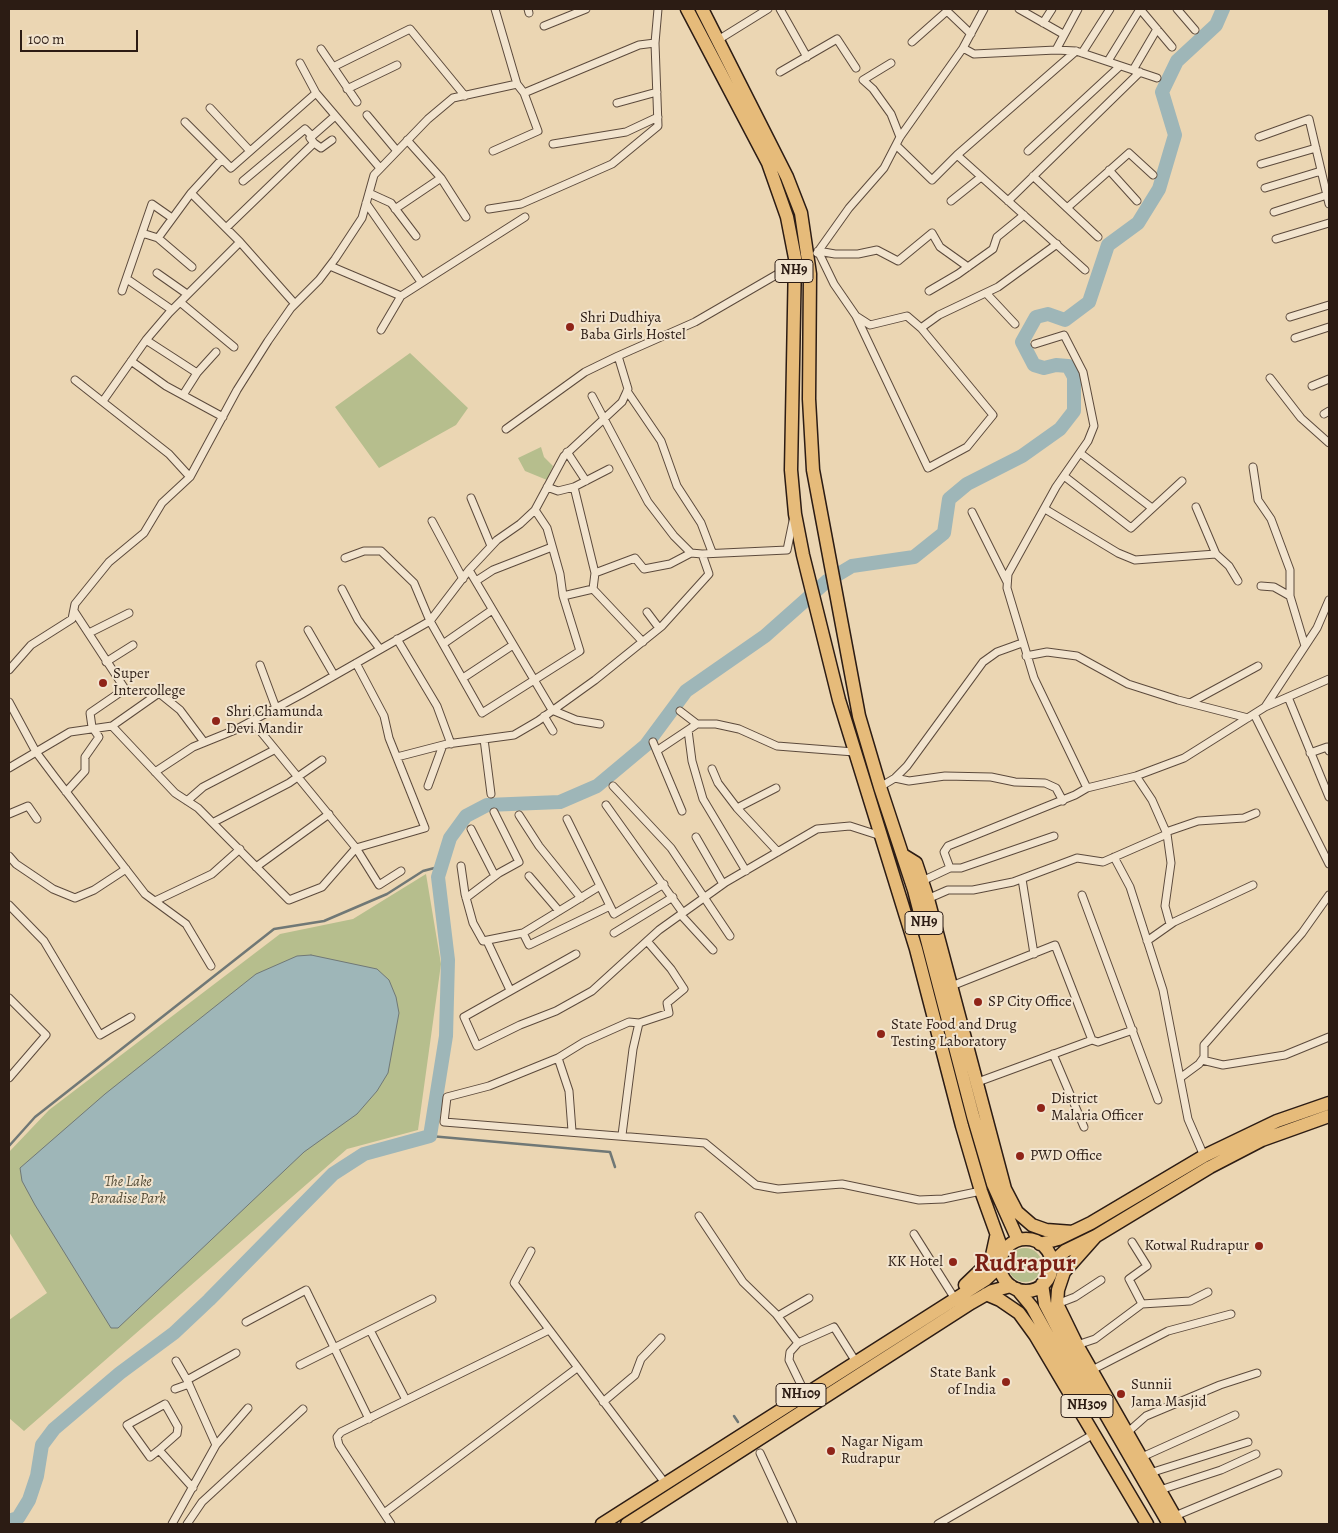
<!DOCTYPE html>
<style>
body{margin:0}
#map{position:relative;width:1338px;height:1533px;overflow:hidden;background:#ebd6b3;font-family:Alegreya,serif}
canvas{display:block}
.frame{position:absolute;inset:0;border:10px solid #2c1c14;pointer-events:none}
.scale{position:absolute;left:20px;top:30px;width:118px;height:22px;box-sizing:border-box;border:2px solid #2c1c14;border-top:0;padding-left:6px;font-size:15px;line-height:18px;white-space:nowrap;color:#2c1c14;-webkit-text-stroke:4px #f2e4ce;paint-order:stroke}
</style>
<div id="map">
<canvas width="1338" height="1533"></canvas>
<div class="frame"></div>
<div class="scale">100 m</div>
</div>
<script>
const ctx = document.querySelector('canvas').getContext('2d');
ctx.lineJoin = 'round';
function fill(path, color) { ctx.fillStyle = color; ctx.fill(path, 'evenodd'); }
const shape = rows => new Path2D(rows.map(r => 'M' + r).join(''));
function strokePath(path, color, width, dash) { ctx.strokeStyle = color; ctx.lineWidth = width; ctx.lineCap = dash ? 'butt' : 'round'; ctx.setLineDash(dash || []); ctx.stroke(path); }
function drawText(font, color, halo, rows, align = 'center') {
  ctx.font = font + ' Alegreya,serif'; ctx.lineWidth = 4; ctx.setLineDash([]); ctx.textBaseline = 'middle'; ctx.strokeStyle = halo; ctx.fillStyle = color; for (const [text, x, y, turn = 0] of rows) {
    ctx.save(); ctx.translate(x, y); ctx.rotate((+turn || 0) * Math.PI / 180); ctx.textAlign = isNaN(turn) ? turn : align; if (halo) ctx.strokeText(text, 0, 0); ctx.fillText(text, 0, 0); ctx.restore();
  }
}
const green = shape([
 [410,353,468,408,456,425,379,468,335,407],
 [541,447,544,457,553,466,547,480,525,471,518,458],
 [426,874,441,964,418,1130,347,1149,24,1431,9,1418,9,1320,47,1293,9,1232,9,1152,49,1110,280,934,353,919],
 '1008 1265a17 17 0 1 1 34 0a17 17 0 1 1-34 0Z'
]);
const water = shape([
 [311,955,377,969,389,980,396,997,399,1013,388,1073,377,1091,357,1114,304,1152,118,1328,111,1328,35,1205,22,1181,20,1168,105,1094,256,974,297,956,311,955]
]);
const stream = shape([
 [430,1136,610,1152,615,1167],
 [9,1146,35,1117,274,929,324,921,387,894,423,871,442,866],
 [734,1416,738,1422]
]);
const river = shape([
 [9,1521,18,1518,29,1500,37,1476,42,1445,54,1429,120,1373,174,1333,209,1300,333,1174,364,1154,430,1136,446,1036,448,960,438,877,450,838,466,816,487,805,560,802,597,786,646,745,686,691,765,636,827,581,852,566,914,557,944,533,949,499,967,484,1022,456,1060,429,1074,411,1074,377,1068,366,1056,365,1044,368,1034,365,1022,342,1036,317,1048,314,1065,320,1089,302,1108,245,1138,223,1159,189,1175,135,1162,92,1177,61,1216,25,1223,9]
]);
const street = shape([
 [495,9,517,84],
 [528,9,529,13],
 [780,9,807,57],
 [1019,9,1063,34],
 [1140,9,1172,47],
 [1177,9,1195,30],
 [1043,23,1052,9],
 [544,26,586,9],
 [718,40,768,9],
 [912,42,947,11,971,34],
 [963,48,974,54,1056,50,1076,51,1157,78],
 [321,49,357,102],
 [1056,50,1078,9],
 [1082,53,1110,9],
 [1108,61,1140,9],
 [300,63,316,93,380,168],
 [891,63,863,80,873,89,891,114,900,137],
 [333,67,410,29,465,96],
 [1133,70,1157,29],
 [780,72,837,39,856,68],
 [347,89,397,65],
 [617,103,657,92],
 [210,108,250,151],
 [367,115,397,151],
 [185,122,231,168,316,93],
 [1259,137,1309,119,1329,204],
 [407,140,441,178,466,217],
 [314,143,321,148,332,140],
 [553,144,626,132,658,117],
 [897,146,932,180,957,155,1076,51],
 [493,151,538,131,524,93],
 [1028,151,1120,66],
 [957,155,1085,270],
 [1261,164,1316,148],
 [1109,170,1137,201],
 [1033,176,1098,237],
 [243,181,305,129,312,136],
 [1265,188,1321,171],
 [191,193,240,242,295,304],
 [369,193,391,203,416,236],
 [951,201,981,177],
 [1008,201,1140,72],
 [366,203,421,282],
 [1067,208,1129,153,1153,175],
 [395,209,441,178],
 [489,209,521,204,612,164,658,126,655,43],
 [1274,212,1327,195],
 [226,228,314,143,310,138,335,116],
 [142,233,158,238,192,267],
 [158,238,191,193,222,159],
 [1276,239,1329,223],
 [818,251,834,284,856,316,928,468,967,447,993,415,921,328,907,316,870,325,856,316],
 [818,251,835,254,858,254,877,250,898,261,932,233,940,247,968,267],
 [817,253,849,208,884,168,900,137,963,48,984,9],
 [330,266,401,296,525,217],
 [157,273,187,294],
 [127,279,172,310],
 [122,291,152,204,172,218],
 [929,291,958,274,993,249,997,237,1024,215],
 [986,293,1015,324],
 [180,302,234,347],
 [1290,317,1329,305],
 [921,328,939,315,998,287,1057,244],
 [381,330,401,296],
 [1295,338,1329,327],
 [146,340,197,373],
 [1035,344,1064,335,1083,372,1094,426,1088,441,1056,487,1008,574,1007,588,1034,678,1087,788],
 [131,361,166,386,223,417],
 [1270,378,1301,418,1329,443],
 [75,380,169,454,190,477],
 [1312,386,1329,379],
 [627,391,661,441,677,486,701,523,712,552],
 [183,395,197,373,216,352],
 [592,396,648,502,674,536,691,553],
 [103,401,146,340,169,313,240,242],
 [1324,414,1329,411],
 [506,429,585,372,618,356],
 [567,452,586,481],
 [1080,453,1152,508],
 [1253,467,1258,500,1271,519,1290,570,1290,596],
 [1064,476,1131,528,1182,481],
 [547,487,558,491,574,487,609,469],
 [574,487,595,573,593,589],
 [471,498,491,546],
 [1196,507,1216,554,1229,566,1238,581],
 [1045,509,1118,553,1135,560,1216,554],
 [972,512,1007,582],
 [432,521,463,579],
 [345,558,364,551,381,551,414,583,430,621,482,713,580,651,563,596,560,574,547,528,535,510],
 [469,570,552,710,576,720,600,724],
 [595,573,635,558,644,569,670,564,691,553,702,554],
 [476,581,493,570,552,547],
 [1261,586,1274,587,1290,596,1305,646],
 [342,589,358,620,380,649],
 [563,596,593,589,643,642],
 [647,612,659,628],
 [308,630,334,675],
 [89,633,129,613],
 [397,639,437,706,451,744],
 [443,644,492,610],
 [1026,656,1047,652,1077,656,1128,684,1178,700,1248,718],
 [106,662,133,645],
 [260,665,276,708],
 [9,670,31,645,72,619,75,604,109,562,144,533,162,503,190,477,237,390,268,341,291,308,319,280,335,259,362,218,374,175,428,119,453,98,517,84,524,93,639,45,655,43,658,9],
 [463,678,513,645],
 [1288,697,1329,797],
 [9,702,36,752,54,776,145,894,186,924,211,966],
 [1190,703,1258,666],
 [1265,707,1317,628,1329,600],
 [680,711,697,724],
 [1254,714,1329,864],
 [544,716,553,731],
 [252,721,356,848,379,885,401,871],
 [112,726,159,693,180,710,204,742],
 [688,730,692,761,703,799,746,871],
 [484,739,491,794],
 [653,742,682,811],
 [658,750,697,724,716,724,739,729,777,746,854,752],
 [1310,753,1327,747,1329,751],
 [397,757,447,744,514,735,538,721,595,680,662,626,709,574,702,554,787,550,793,521],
 [9,768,70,732,112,726,175,793,198,808,289,900,322,887,356,848,425,828,389,738,384,716,356,663],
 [712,769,718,783,737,808,778,852],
 [155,772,193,747,235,730,302,694,430,621,469,570,497,540,520,524,535,510,564,456,622,402,628,389,618,356,695,322,795,264],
 [1136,776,1152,800,1167,834,1171,863,1165,906,1170,924],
 [895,778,909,781,945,776,991,777,1015,782,1045,783,1056,788,1063,801],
 [428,786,443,745],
 [613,786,671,848,730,936],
 [880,787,895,778,907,766,983,662,997,652,1022,643],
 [66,792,85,771,85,757,99,737,92,727,90,713,125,689,74,611],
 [187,801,203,787,274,750],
 [606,805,683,913],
 [737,808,776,788],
 [9,814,28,806,37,819],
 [519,815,539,846,581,898],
 [567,819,614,914,664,884],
 [214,822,289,783,322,760],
 [471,829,495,876],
 [1166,832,1198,821,1244,818,1256,813],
 [696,837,723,884],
 [9,856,16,864,53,889,75,898,94,890,126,869],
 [1114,857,1130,887,1163,990,1180,1078],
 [461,866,465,894,473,923,483,941,523,933,600,886],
 [256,867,329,814],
 [950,868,961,868,1054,836],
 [529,876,559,911],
 [1022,879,1034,954],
 [920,882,950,868,944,852,948,846,1075,795,1087,788,1136,776,1184,758,1265,707,1329,679],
 [1082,895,1158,1100],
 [466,898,499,873,519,862,494,812],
 [925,900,948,890,973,890,1013,882,1077,858,1103,862,1167,834],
 [155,901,212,874,240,849],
 [9,905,44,941,100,1035,131,1017],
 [681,915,713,950],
 [523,933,529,945,610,906],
 [614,933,673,897],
 [487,941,510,990],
 [1147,941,1174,922,1253,885],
 [576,954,464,1017,477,1046,520,1025,556,1011,592,991,659,930,726,882,817,829,850,826,881,836],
 [949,987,1055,945,1092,1040],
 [9,998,46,1035,9,1078],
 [639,1023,629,1022,584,1042,558,1058,489,1086,447,1097,444,1122,705,1143,756,1185,778,1189,842,1184,919,1200,943,1199,981,1191],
 [1053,1054,1084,1127],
 [558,1058,569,1091,572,1131],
 [1202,1060,1223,1065,1285,1055,1329,1037],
 [975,1083,1092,1040,1098,1042,1133,1030],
 [622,1135,633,1049,639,1023,669,1013,667,1003,684,989,671,969,647,941],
 [1204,1156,1188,1119,1180,1078,1199,1064,1204,1057,1204,1045,1302,933,1329,895],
 [699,1216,743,1282,776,1314,798,1343],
 [914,1234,955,1299],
 [1132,1242,1147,1266,1129,1279,1142,1304],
 [531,1251,514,1283,665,1483],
 [1057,1304,1075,1297,1101,1280],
 [778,1316,809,1298],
 [246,1322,306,1290,369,1419],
 [370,1330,406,1400],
 [1077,1345,1095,1339,1142,1304,1190,1301,1208,1292],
 [300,1365,432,1299],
 [1092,1370,1168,1331,1231,1314],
 [187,1380,236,1353],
 [175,1389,189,1384],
 [805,1393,789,1360,790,1352,798,1343,834,1327,856,1362],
 [603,1402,635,1375,641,1359,661,1338],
 [1128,1432,1146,1416,1220,1385,1257,1373],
 [216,1445,248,1408],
 [159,1450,150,1457,127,1425,165,1404,178,1427,177,1434,159,1450,193,1488],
 [760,1453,793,1524],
 [1142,1457,1235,1415],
 [1150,1473,1248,1442],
 [1160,1490,1221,1470,1256,1454],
 [384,1513,577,1368],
 [1175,1516,1278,1473],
 [172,1524,216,1445,187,1380,176,1361],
 [187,1524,202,1502,303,1409],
 [391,1524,339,1445,337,1437,341,1432,549,1330],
 [938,1524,1094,1434]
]);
const highway = shape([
 [687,9,768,163,787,217,795,258,791,470,795,514,803,555,839,700,916,949,962,1126,981,1191,1003,1252],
 [702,9,787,177,801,213,810,274,809,399,813,470,859,716,880,787,914,890,973,1116,993,1184,1018,1240],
 [903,855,916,863,928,899,1005,1189,1017,1212,1032,1225,1046,1230,1073,1232],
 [1096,1236,1064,1272,1058,1290,1057,1304,1077,1345,1179,1524],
 '1000 1265a26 26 0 1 1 52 0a26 26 0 1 1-52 0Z',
 [1040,1244,1058,1239,1091,1223,1204,1156,1277,1121,1329,1103],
 [1051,1264,1065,1251,1096,1236,1210,1167,1262,1140,1329,1116],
 [1042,1284,1045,1304,1072,1356,1169,1524],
 [965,1285,991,1260,996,1237],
 [1017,1289,1032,1307,1089,1410],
 [986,1294,1000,1300,1019,1313,1035,1335,1147,1524],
 [602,1524,985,1280,1000,1266],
 [627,1524,971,1303,992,1291,1011,1286]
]);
const markers = [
 [570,327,5,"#8f2418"],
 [103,683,5,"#8f2418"],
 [216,721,5,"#8f2418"],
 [978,1002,5,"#8f2418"],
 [881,1034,5,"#8f2418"],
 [1041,1108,5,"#8f2418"],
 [1020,1156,5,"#8f2418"],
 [1259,1246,5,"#8f2418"],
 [953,1262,5,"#8f2418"],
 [1006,1382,5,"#8f2418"],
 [1121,1394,5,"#8f2418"],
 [831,1451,5,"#8f2418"]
];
const shields = [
 [794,271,38],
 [924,923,38],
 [801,1395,50],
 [1087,1406,52]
];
const shieldNames = [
 ["NH9",794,271],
 ["NH9",924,923],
 ["NH109",801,1395],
 ["NH309",1087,1406]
];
const poiNames = [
 ["Shri Dudhiya",580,318],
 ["Baba Girls Hostel",580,335],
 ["Super",113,674],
 ["Intercollege",113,691],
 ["Shri Chamunda",226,712],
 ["Devi Mandir",226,729],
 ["SP City Office",988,1002],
 ["State Food and Drug",891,1025],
 ["Testing Laboratory",891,1042],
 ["District",1051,1099],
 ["Malaria Officer",1051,1116],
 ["PWD Office",1030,1156],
 ["Kotwal Rudrapur",1249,1246,"right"],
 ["KK Hotel",943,1262,"right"],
 ["State Bank",996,1373,"right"],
 ["of India",996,1390,"right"],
 ["Sunnii",1131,1385],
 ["Jama Masjid",1131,1402],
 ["Nagar Nigam",841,1442],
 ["Rudrapur",841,1459]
];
const parkNames = [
 ["The Lake",128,1182],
 ["Paradise Park",128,1199]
];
const townNames = [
 ["Rudrapur",1025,1265]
];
fill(green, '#b6be8d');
fill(water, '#9eb6b8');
strokePath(water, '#707876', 1);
strokePath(stream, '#707876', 2.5);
strokePath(river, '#9eb6b8', 14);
strokePath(street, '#5c4a3c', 9);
strokePath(highway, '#2c1c14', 15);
strokePath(street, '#f2e4ce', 7);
strokePath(highway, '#e6bb7a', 12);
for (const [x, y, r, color] of markers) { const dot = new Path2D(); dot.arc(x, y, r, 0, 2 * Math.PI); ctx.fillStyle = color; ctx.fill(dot); strokePath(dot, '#f2e4ce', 2); }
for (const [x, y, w] of shields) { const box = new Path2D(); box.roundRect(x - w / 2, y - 11.5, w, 23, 4); ctx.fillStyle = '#f2e4ce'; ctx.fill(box); strokePath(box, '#2c1c14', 1); }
drawText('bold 14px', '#2c1c14', null, shieldNames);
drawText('15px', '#2c1c14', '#f2e4ce', poiNames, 'left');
drawText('italic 15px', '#554d38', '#f2e4ce', parkNames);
drawText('bold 25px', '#7a1f14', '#f2e4ce', townNames);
</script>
